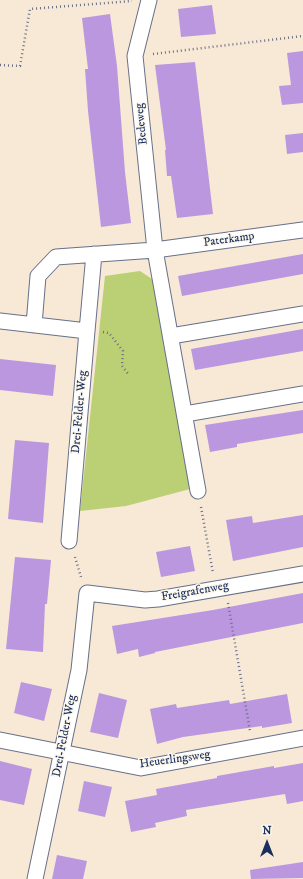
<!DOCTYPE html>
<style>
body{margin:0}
#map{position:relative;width:303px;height:879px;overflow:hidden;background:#f7e9d5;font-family:"IM FELL DW Pica",serif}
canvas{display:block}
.north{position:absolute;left:247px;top:823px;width:40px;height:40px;-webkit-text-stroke:3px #fbf7ec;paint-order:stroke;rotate:0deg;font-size:11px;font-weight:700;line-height:16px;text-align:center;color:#1b2f5e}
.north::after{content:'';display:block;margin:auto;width:14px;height:18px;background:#1b2f5e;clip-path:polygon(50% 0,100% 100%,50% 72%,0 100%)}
</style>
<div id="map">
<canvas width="303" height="879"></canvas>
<div class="north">N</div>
</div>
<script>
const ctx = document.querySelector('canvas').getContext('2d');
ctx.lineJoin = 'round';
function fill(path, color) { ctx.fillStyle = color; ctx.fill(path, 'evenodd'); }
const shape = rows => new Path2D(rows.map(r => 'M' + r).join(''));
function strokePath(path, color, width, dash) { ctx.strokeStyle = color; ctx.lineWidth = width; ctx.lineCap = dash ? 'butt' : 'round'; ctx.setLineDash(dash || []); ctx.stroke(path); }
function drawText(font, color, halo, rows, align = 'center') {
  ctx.font = font + ' "IM FELL DW Pica",serif'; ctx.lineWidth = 3; ctx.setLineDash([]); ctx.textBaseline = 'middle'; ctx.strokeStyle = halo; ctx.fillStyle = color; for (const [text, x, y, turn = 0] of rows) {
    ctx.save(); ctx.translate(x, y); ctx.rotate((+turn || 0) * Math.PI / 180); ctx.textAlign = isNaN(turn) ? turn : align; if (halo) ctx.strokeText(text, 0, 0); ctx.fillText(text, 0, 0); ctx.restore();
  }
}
const green = shape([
 [140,271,155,281,190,489,126,506,80,511,105,276]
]);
const building = shape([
 [212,5,216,34,181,37,178,9],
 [110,14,117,66,125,172,131,223,101,227,88,111,85,69,88,69,82,18],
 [303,51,303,103,282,105,279,86,291,85,287,53],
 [195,62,213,214,177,218,171,176,167,176,165,150,166,150,155,65],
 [303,133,303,152,287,154,285,135],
 [303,254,303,274,182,296,178,276],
 [303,329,303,351,195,370,191,349],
 [0,359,56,365,53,396,0,390],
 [303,410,303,433,237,444,237,447,210,452,205,425],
 [15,440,49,443,43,523,8,519],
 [303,515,303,547,233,561,226,520,252,516,253,523],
 [190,546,195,571,161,577,156,552],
 [15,557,51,560,47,604,45,604,43,652,6,649],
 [303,593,303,623,155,652,155,653,139,657,138,649,117,654,112,626,213,610],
 [21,682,52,689,44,721,14,713],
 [99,693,127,700,118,738,90,732],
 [287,694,292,723,262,728,262,726,183,737,157,744,150,709,176,704,177,708,229,700,230,704],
 [0,761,32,769,24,805,0,800],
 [303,763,303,801,287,804,285,794,186,810,187,816,155,823,156,827,131,832,125,801,157,795,156,789,217,778,217,776,274,766,274,768],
 [84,781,112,787,105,817,78,811],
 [57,855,87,861,83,879,52,879],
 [303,862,303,878,251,879,250,870]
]);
const path = shape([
 [153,54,303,36],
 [0,65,20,66,30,9,132,1],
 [103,332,109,333,123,351,122,366,129,375],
 [201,507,213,573],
 [75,557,81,577],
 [228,603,250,731]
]);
const minor = shape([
 [149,0,135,56,155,250,198,491],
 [0,321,87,331,94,254],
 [34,325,38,276,56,257,155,250,303,230],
 [171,336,303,314],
 [185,414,303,394],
 [69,541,87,331],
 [0,740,141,768,303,738],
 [35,879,79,670,87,593,145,600,158,599,303,574]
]);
const streetNames = [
 ["Bedeweg",142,124,-96],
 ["Paterkamp",229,240,-8],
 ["Drei-Felder-Weg",80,412,-85],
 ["Freigrafenweg",195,592,-10],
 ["Drei-Felder-Weg",65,736,-79],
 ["Heuerlingsweg",175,760,-8]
];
fill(green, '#bbd074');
fill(building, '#bb97df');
strokePath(minor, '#687088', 17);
strokePath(path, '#687088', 2.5, [1, 3]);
strokePath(minor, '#fff', 15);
drawText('12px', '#1b2f5e', '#fbf7ec', streetNames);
</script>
